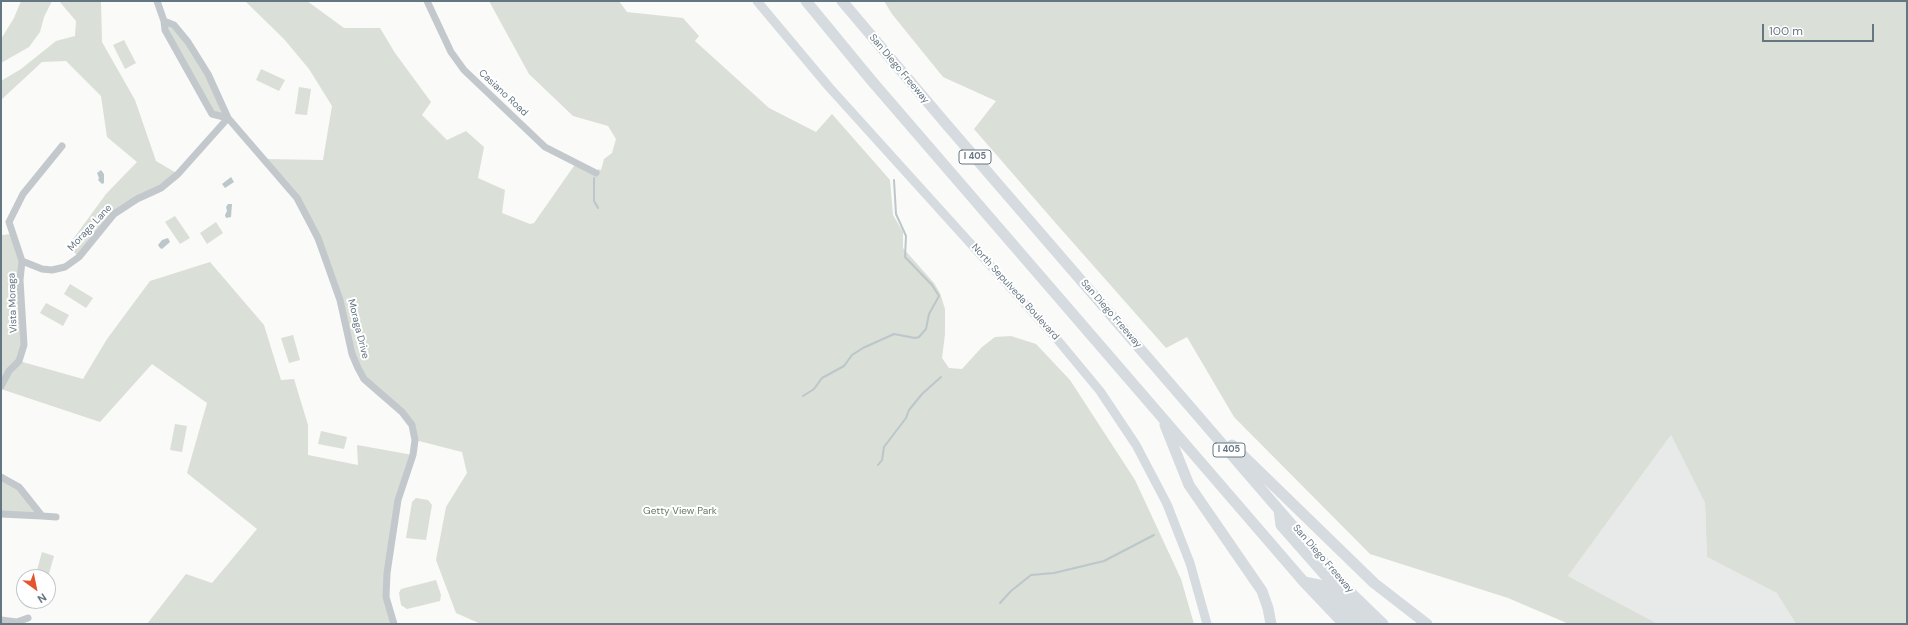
<!DOCTYPE html>
<style>
body{margin:0}
#map{position:relative;width:1908px;height:625px;overflow:hidden;background:#fafaf8;font-family:"DM Sans",sans-serif}
canvas{display:block}
.frame{position:absolute;inset:0;border:2px solid #657683;pointer-events:none}
.north{position:absolute;left:16px;top:569px;width:40px;height:40px;box-sizing:border-box;background:#fff;border:1px solid #c1c8cd;border-radius:50%;rotate:147deg;font-size:11px;font-weight:700;line-height:16px;text-align:center;color:#657683}
.north::after{content:'';display:block;margin:auto;width:14px;height:18px;background:#e4572e;clip-path:polygon(50% 0,100% 100%,50% 72%,0 100%)}
.scale{position:absolute;left:1762px;top:24px;width:112px;height:18px;box-sizing:border-box;border:2px solid #657683;border-top:0;padding-left:5px;font-size:12px;line-height:14px;white-space:nowrap;color:#657683;-webkit-text-stroke:3px #fff;paint-order:stroke}
</style>
<div id="map">
<canvas width="1908" height="625"></canvas>
<div class="frame"></div>
<div class="north">N</div>
<div class="scale">100 m</div>
</div>
<script>
const ctx = document.querySelector('canvas').getContext('2d');
ctx.lineJoin = 'round';
function fill(path, color) { ctx.fillStyle = color; ctx.fill(path, 'evenodd'); }
const shape = rows => new Path2D(rows.map(r => 'M' + r).join(''));
function strokePath(path, color, width, dash) { ctx.strokeStyle = color; ctx.lineWidth = width; ctx.lineCap = dash ? 'butt' : 'round'; ctx.setLineDash(dash || []); ctx.stroke(path); }
function drawText(font, color, halo, rows, align = 'center') {
  ctx.font = font + ' "DM Sans",sans-serif'; ctx.lineWidth = 4; ctx.setLineDash([]); ctx.textBaseline = 'middle'; ctx.strokeStyle = halo; ctx.fillStyle = color; for (const [text, x, y, turn = 0] of rows) {
    ctx.save(); ctx.translate(x, y); ctx.rotate((+turn || 0) * Math.PI / 180); ctx.textAlign = isNaN(turn) ? turn : align; if (halo) ctx.strokeText(text, 0, 0); ctx.fillText(text, 0, 0); ctx.restore();
  }
}
const built = shape([
 [1671,435,1705,503,1707,557,1778,593,1796,624,1658,624,1568,576]
]);
const green = shape([
 [21,1,52,1,44,17,40,32,29,47,1,63,1,39,14,18],
 [59,1,101,1,102,42,135,100,156,161,178,174,114,214,79,257,68,246,106,194,137,162,107,137,101,96,66,61,42,62,1,100,1,81,21,69,56,41,75,36,76,21],
 [245,1,307,1,344,28,380,28,395,53,431,102,422,115,447,140,466,131,484,147,478,178,505,190,502,213,530,224,534,223,576,163,597,172,598,169,601,170,604,159,612,153,616,139,608,126,573,116,529,74,489,1,619,1,627,12,683,18,699,36,695,41,769,108,816,132,832,114,890,180,893,215,903,232,903,248,934,283,940,293,945,309,945,334,942,358,949,368,962,369,982,347,995,337,1011,336,1036,344,1070,380,1135,480,1181,579,1194,624,481,624,456,613,436,560,446,507,467,473,462,452,415,440,412,425,358,368,340,300,297,198,264,159,323,160,332,106,309,69,284,39],
 [884,1,1907,1,1907,624,1796,624,1777,593,1707,557,1705,503,1671,435,1568,576,1658,624,1569,624,1508,598,1370,554,1234,417,1187,337,1166,348,1053,220,974,129,996,101,943,77,892,14],
 [164,21,188,42,228,118,212,114],
 [124,40,136,63,125,69,113,45],
 [261,69,285,80,279,91,256,80],
 [299,87,311,89,307,115,295,114],
 [175,216,190,238,180,244,165,222],
 [216,222,223,233,207,244,200,233],
 [13,234,22,261,24,331,19,361,83,379,107,339,150,281,210,262,264,325,281,380,294,379,308,425,308,455,358,465,357,445,413,455,398,500,386,597,394,624,147,624,186,574,212,583,257,529,187,473,207,403,152,364,100,422,1,389,1,235],
 [70,284,93,298,86,308,64,294],
 [46,303,69,315,63,326,40,313],
 [293,335,300,360,289,363,281,338],
 [175,424,187,426,182,452,170,450],
 [321,431,347,437,344,449,318,444],
 [1,477,19,487,42,516,1,514],
 [416,498,428,500,432,505,426,540,406,538,412,502],
 [42,552,54,556,48,577,35,577],
 [436,580,441,595,440,601,407,609,401,605,399,593,401,589]
]);
const water = shape([
 [101,170,104,174,104,183,102,184,98,180,99,178,97,173],
 [231,177,234,182,225,188,222,184],
 [232,204,231,217,226,218,225,215,227,211,226,207,228,204],
 [168,238,170,242,162,249,160,248,158,245,162,240]
]);
const stream = shape([
 [594,178,594,201,598,208],
 [803,396,814,389,822,378,844,366,852,355,863,348,894,334,915,338,919,337,926,329,929,314,939,296,932,285,905,257,906,236,896,214,894,180],
 [878,465,882,460,884,447,906,418,909,410,922,394,941,377],
 [1000,603,1011,591,1031,575,1054,573,1104,561,1154,535]
]);
const minor = shape([
 [157,1,164,21,165,30,212,114,228,118],
 [427,1,451,52,464,70,545,147,596,173],
 [164,21,174,25,188,42,208,74,228,118,297,198,318,238,340,300,352,354,358,368,364,379,402,412,412,425,415,440,413,455,398,500,387,573,386,597,394,624],
 [62,146,23,194,9,222,22,261,42,269,52,270,65,267,79,257,114,214,137,199,161,188,178,174,228,118],
 [1,386,9,371,19,361,24,345,20,280,22,261],
 [1,477,19,487,42,516,56,517],
 [1,514,42,516],
 [1,620,17,622,28,618]
]);
const major = shape([
 [757,1,829,87,1056,338,1100,391,1136,445,1167,504,1190,563,1207,624]
]);
const highway = shape([
 [806,1,871,80,1204,466,1304,582,1344,624],
 [842,1,947,125,1349,591,1383,624],
 [1165,425,1189,485,1262,591,1268,608,1271,624],
 [1232,445,1374,583,1427,624],
 [1279,510,1281,525,1354,608,1371,624],
 [1304,582,1319,585,1358,624]
]);
const shields = [
 [975,157,32],
 [1229,450,32]
];
const shieldNames = [
 ["I 405",975,157],
 ["I 405",1229,450]
];
const streetNames = [
 ["San Diego Freeway",899,69,50],
 ["Casiano Road",503,93,43],
 ["Moraga Lane",90,228,-47],
 ["North Sepulveda Boulevard",1015,292,48],
 ["Vista Moraga",13,303,-92],
 ["San Diego Freeway",1111,314,49],
 ["Moraga Drive",358,329,76],
 ["San Diego Freeway",1323,559,49]
];
const parkNames = [
 ["Getty View Park",680,511]
];
fill(built, '#e8e9e9');
fill(green, '#dadfd7');
fill(water, '#bbc7cb');
strokePath(stream, '#bbc7cb', 2);
strokePath(minor, '#c3c8cc', 7);
strokePath(major, '#d6dbdf', 9);
strokePath(highway, '#d6dbdf', 11);
for (const [x, y, w] of shields) { const box = new Path2D(); box.roundRect(x - w / 2, y - 7, w, 14, 3); ctx.fillStyle = '#fff'; ctx.fill(box); strokePath(box, '#657683', 1); }
drawText('bold 9px', '#657683', null, shieldNames);
drawText('10px', '#657683', '#fff', streetNames);
drawText('10px', '#687a64', '#fff', parkNames);
</script>
